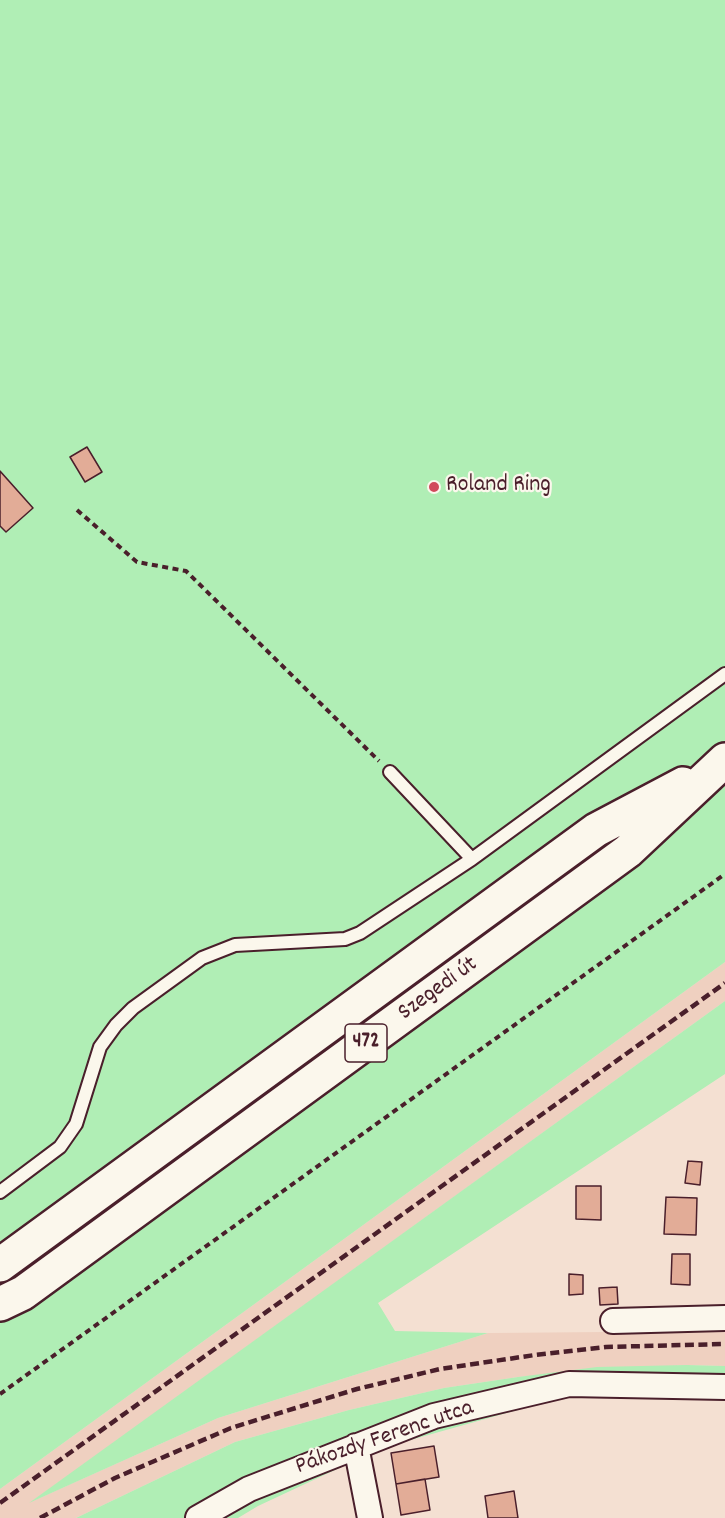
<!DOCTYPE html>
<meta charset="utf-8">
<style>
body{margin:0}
canvas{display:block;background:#f4e0d2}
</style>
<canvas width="725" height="1518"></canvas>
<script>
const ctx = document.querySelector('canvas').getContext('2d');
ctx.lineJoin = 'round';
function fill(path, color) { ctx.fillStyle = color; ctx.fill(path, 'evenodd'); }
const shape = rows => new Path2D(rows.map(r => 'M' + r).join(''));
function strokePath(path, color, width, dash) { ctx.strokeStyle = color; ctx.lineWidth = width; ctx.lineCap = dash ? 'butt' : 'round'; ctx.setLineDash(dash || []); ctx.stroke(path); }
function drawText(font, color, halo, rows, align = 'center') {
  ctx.font = font + ' Dekko,sans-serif'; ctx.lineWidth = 4.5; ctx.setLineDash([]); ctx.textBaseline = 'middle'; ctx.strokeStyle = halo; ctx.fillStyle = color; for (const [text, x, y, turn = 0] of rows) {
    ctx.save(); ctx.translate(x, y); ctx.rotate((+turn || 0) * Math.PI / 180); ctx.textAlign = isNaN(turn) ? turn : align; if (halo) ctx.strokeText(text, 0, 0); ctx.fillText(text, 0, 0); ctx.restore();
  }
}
const built = shape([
 [725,962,725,1001,33,1501,218,1418,488,1333,725,1331,725,1366,686,1365,518,1377,444,1388,349,1410,235,1442,76,1518,0,1518,0,1489]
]);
const green = shape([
 [0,0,725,0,725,962,0,1489],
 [725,1001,725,1074,378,1303,395,1331,488,1333,218,1418,29,1503],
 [686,1365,725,1366,725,1399,567,1396,382,1448,258,1506,238,1518,76,1518,235,1442,349,1410,444,1388,518,1377,597,1367]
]);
const building = shape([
 [87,447,102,472,85,482,70,457,87,447],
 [0,471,33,508,6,532,0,526,0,471],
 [688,1161,702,1162,700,1185,685,1183,688,1161],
 [576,1186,601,1186,601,1220,576,1219,576,1186],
 [666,1197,697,1198,696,1235,664,1234,666,1197],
 [672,1254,690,1254,690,1285,671,1284,672,1254],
 [569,1274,583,1275,583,1294,569,1295,569,1274],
 [617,1287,618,1304,600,1305,599,1288,617,1287],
 [434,1446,439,1477,396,1484,391,1453,434,1446],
 [425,1479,430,1510,401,1515,396,1484,425,1479],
 [514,1491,518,1518,488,1518,485,1496,514,1491]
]);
const path = shape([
 [77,510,137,562,186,571,379,761],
 [0,1394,725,874]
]);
const service = shape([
 [390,772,472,859],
 [0,1192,60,1147,76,1124,100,1047,116,1025,133,1008,202,958,235,945,345,939,360,933,472,859,725,674]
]);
const minor = shape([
 [613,1321,725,1318],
 [356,1446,370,1518],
 [198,1518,249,1489,434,1416,569,1384,725,1387]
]);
const primary = shape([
 [0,1265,596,830,683,784],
 [0,1304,23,1293,628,851,725,760]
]);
const rail = shape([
 [0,1503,725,983],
 [40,1518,115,1478,231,1428,357,1389,440,1369,535,1355,606,1347,725,1344]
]);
const markers = [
 [434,487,6,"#d1495b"]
];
const shields = [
 [366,1043,42]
];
const shieldNames = [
 ["472",366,1043]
];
const poiNames = [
 ["Roland Ring",446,487]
];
const streetNames = [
 ["Szegedi út",439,990,-36],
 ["Pákozdy Ferenc utca",385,1439,-19]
];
fill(built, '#efd0c0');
fill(green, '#b0eeb5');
fill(building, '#e2ac97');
strokePath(building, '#4a1f2b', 1.5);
strokePath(service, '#4a1f2b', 16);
strokePath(minor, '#4a1f2b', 28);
strokePath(primary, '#4a1f2b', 38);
strokePath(path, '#4a1f2b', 4, [6, 4.5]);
strokePath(service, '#fbf7ec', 12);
strokePath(minor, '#fbf7ec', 24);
strokePath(primary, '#fbf7ec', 33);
strokePath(rail, '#4a1f2b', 4.5, [9, 4.5]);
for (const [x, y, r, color] of markers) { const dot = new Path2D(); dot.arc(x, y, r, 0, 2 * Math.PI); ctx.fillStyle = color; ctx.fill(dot); strokePath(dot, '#fbf7ec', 2); }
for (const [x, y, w] of shields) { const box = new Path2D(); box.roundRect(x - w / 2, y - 19, w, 38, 4.5); ctx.fillStyle = '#fbf7ec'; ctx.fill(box); strokePath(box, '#4a1f2b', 1.5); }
drawText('bold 22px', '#4a1f2b', null, shieldNames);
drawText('24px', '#4a1f2b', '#fbf7ec', poiNames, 'left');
drawText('24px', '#4a1f2b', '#fbf7ec', streetNames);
</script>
